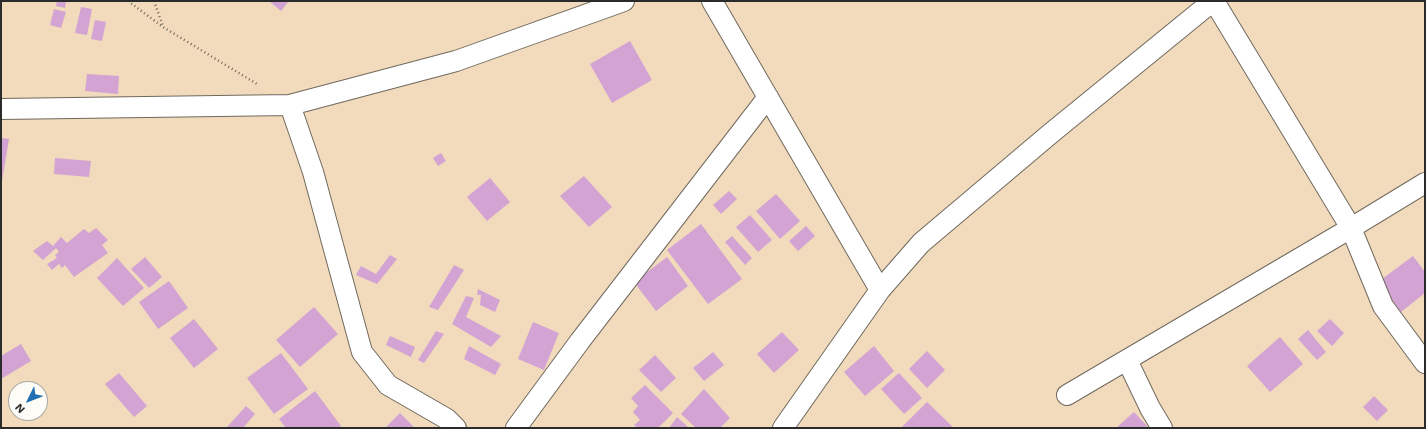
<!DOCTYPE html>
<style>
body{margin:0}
#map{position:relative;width:1426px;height:429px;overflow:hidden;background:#f1dbbc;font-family:Mali,sans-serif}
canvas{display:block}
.frame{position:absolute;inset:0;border:2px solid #2b2b2b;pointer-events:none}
.north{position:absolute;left:8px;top:381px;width:40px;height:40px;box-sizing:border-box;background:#fdfcf7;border:1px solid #a9a8a5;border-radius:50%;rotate:227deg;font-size:11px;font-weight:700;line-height:16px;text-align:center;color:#2b2b2b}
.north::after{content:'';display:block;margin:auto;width:14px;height:18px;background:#1f6fb2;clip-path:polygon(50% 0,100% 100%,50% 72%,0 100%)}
</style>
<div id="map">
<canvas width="1426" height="429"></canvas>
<div class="frame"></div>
<div class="north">N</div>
</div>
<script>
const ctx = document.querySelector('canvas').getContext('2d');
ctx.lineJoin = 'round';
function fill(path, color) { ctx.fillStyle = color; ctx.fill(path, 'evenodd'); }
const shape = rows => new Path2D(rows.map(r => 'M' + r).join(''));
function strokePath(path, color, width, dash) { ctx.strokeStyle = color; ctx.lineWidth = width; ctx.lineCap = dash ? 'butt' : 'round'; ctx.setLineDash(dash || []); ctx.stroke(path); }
const building = shape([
 [57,1,66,1,65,8,56,6],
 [269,1,289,1,281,11],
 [81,7,92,9,87,35,75,33],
 [54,9,66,12,61,28,50,25],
 [95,20,106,22,102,41,91,39],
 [630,41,652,80,612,103,590,64],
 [87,74,119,76,118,94,85,91],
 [1,138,9,139,2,181,1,181],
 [441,153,446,161,438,166,433,158],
 [55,158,91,161,89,177,54,174],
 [584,176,612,207,589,227,560,196],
 [490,178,510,202,487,221,467,197],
 [729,191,737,199,721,214,713,205],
 [776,194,800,221,780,239,756,211],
 [750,215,772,240,758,252,736,227],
 [701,224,742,279,708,304,667,250],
 [806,226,815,236,798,251,789,241],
 [96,228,108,240,102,245,108,253,74,277,65,265,62,268,59,264,52,270,47,264,57,258,55,255,59,252,56,248,43,260,33,251,47,241,53,246,61,237,67,243,84,229,89,233],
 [732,236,752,258,745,265,725,242],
 [390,255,397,259,377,284,356,275,361,266,376,274],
 [1413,256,1425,272,1425,293,1401,312,1378,282],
 [145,257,162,277,149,288,131,269],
 [667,257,688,286,656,311,634,282],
 [117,258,144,288,123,306,97,278],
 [454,265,464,270,438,310,429,307],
 [169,281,188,308,158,329,139,302],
 [478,289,500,300,495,312,480,305,481,295,477,295],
 [466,296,474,298,466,317,501,336,491,347,452,324],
 [314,307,338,334,300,367,276,340],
 [194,319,218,349,194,368,170,338],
 [1330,319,1344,333,1332,346,1317,331],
 [533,322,559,333,544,370,518,359],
 [1308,330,1326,352,1317,360,1298,339],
 [436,331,444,334,424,363,418,360],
 [782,332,799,350,774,373,757,354],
 [390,336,415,347,411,357,386,345],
 [1280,337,1303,364,1270,392,1247,366],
 [21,344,31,361,1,379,1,356],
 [469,346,501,364,495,375,464,359],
 [874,346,894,371,865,396,844,372],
 [927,351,945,370,927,388,909,369],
 [713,352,724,365,704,381,693,368],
 [281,353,308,389,274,414,247,378],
 [655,355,676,378,661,392,639,370],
 [119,373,147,406,134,417,105,384],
 [899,373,922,398,904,414,881,389],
 [645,385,673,413,658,428,638,428,634,425,640,420,633,412,638,406,631,398],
 [704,389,730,418,720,428,696,428,681,414],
 [315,391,341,426,338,428,286,428,279,419],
 [1374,396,1388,410,1377,421,1363,407],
 [927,402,954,428,901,428],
 [246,406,255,414,243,428,229,428,227,427],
 [1134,412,1149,428,1116,428],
 [400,413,415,428,385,428],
 [677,417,689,428,669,428]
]);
const path = shape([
 [128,1,163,27,257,84],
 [154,1,163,26]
]);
const minor = shape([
 [712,1,880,290],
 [1214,1,1351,228,1383,306,1425,363],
 [290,105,313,172,362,352,388,385,447,419,456,428],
 [1,109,290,105,456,61,624,1],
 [1127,360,1150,408,1162,428],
 [1067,395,1351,228,1425,183],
 [516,428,580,341,768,97],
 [783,428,880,290,921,243,1050,134,1213,1]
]);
fill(building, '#d3a3d3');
strokePath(minor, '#70695e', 22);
strokePath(path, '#70695e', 2.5, [1, 3]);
strokePath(minor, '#fff', 20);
</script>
